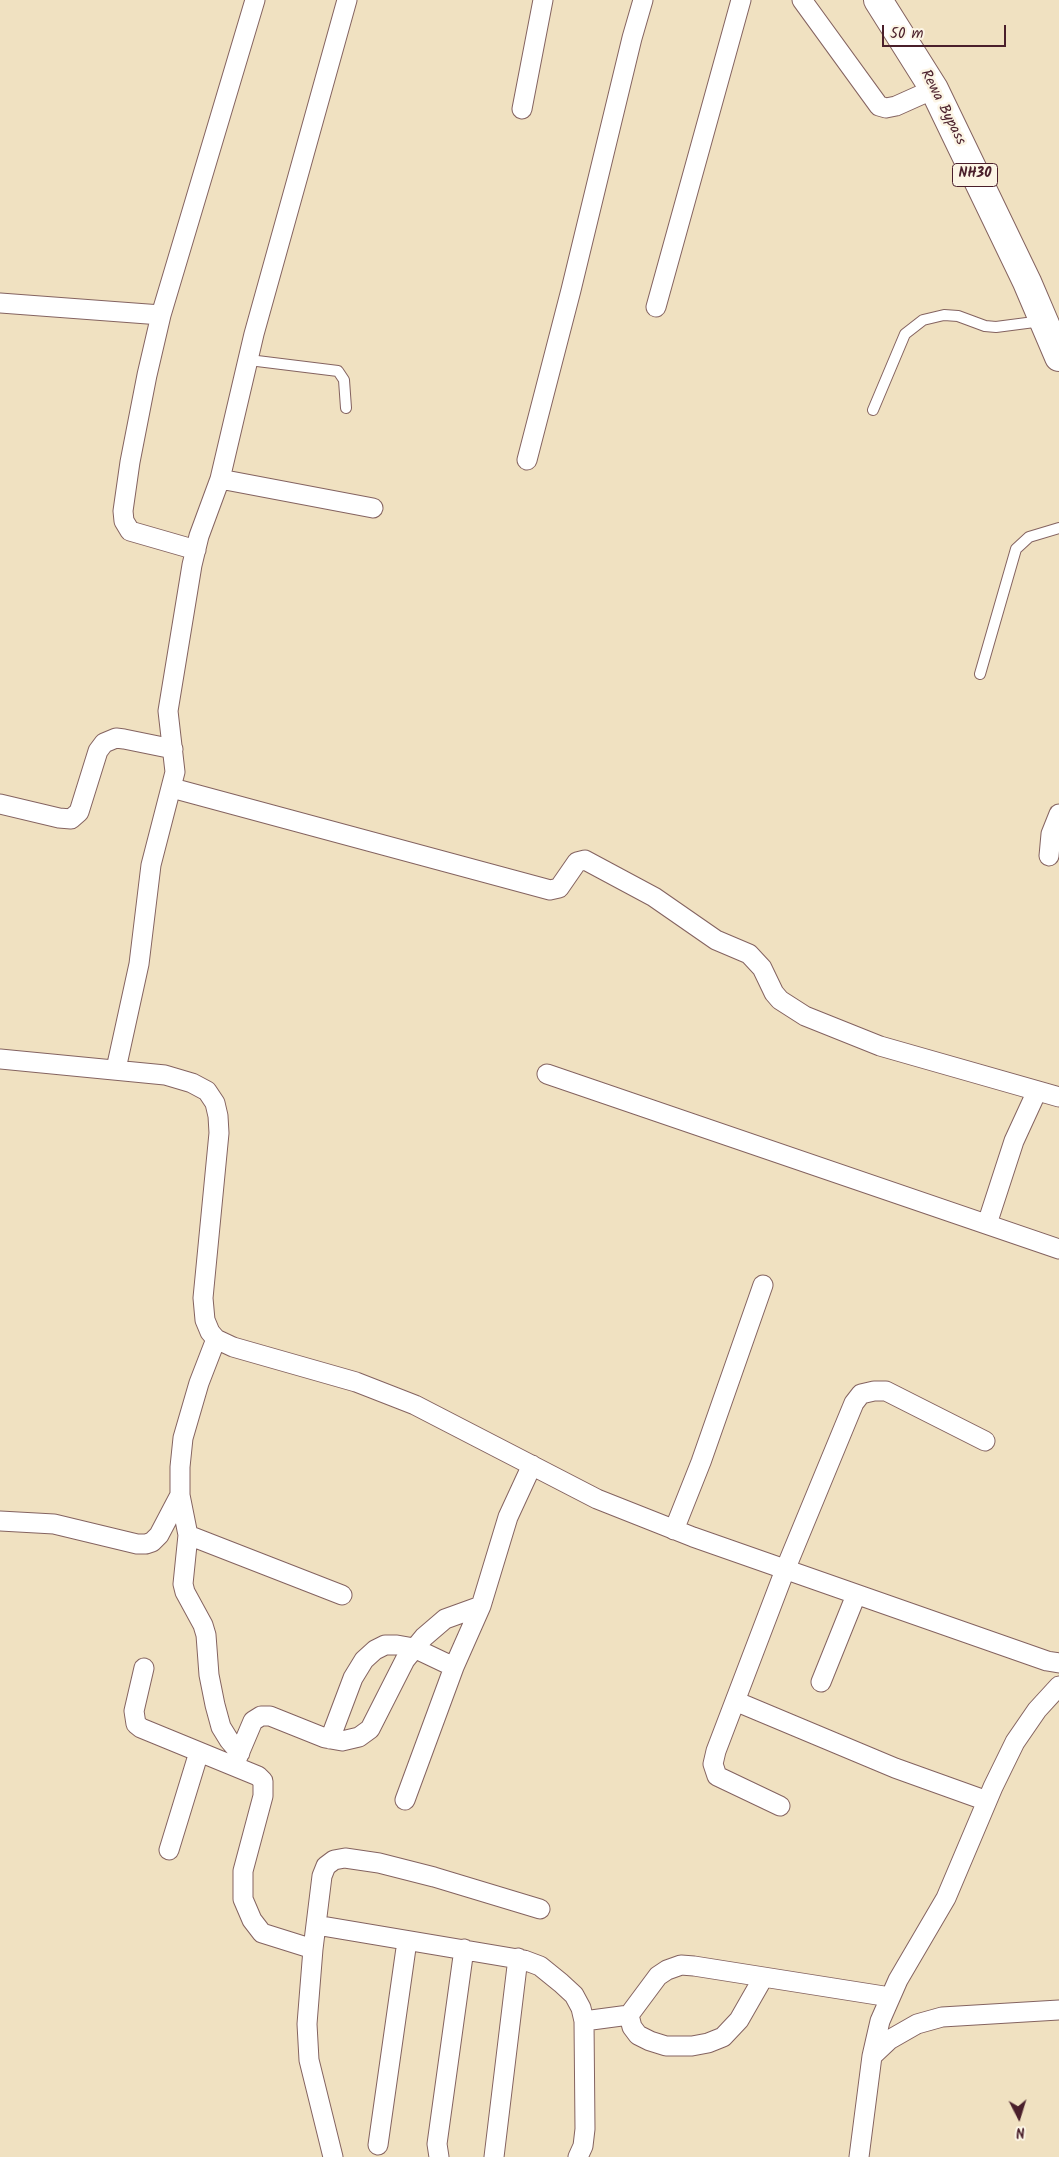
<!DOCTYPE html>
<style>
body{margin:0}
#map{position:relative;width:1059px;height:2157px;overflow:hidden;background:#f0e1c1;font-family:Kalam,sans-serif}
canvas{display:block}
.north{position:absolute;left:994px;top:2092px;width:50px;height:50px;-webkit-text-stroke:4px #fcf5e5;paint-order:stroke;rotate:175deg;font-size:14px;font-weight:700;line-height:20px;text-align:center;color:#4a1f2b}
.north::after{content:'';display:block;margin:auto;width:18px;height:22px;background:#4a1f2b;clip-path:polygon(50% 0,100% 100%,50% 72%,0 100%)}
.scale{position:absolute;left:882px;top:25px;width:124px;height:22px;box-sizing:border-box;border:2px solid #4a1f2b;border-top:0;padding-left:6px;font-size:15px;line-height:18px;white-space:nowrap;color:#4a1f2b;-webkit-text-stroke:4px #fcf5e5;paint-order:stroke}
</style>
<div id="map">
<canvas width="1059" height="2157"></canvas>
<div class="north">N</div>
<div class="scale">50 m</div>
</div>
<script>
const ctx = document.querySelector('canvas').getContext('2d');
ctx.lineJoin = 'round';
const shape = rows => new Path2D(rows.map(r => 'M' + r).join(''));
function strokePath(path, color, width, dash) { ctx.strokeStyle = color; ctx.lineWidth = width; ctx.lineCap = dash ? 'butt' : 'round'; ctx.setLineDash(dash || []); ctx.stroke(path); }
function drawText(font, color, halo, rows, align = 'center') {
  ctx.font = font + ' Kalam,sans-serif'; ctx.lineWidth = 5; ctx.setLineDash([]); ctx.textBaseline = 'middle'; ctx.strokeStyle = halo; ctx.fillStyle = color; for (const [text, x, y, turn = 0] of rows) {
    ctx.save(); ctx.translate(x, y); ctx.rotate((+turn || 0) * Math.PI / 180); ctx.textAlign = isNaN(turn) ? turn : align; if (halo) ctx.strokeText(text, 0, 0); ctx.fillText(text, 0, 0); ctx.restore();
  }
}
const lane = shape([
 [249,360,338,371,344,380,346,408],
 [873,410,905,334,923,320,944,315,958,316,985,326,996,327,1042,321],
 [980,674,1016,549,1029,537,1059,528]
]);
const street = shape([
 [802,0,879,106,886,108,896,106,934,89],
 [522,109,543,0],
 [0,303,161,315],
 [656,307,741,0],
 [527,460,571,290,632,38,643,0],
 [220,479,373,508],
 [196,550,130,531,124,521,123,511,130,462,147,375,161,315,255,0],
 [172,788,550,890,559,888,577,862,585,860,654,897,716,940,749,954,762,968,774,993,780,1000,805,1016,880,1046,1059,1097],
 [0,804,59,818,71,819,79,812,98,751,104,743,116,738,124,739,173,749],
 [1049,856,1051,834,1059,814],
 [0,1059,165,1075,192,1083,207,1091,215,1103,218,1116,219,1133,203,1298,205,1320,210,1332,216,1339,233,1347,356,1382,415,1405,597,1499,693,1537,1047,1661,1059,1663],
 [116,1069,139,964,151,865,175,772,168,711,192,565,199,536,220,479,254,334,347,0],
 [547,1074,1059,1249],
 [987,1224,1014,1141,1037,1091],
 [216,1339,199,1383,183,1438,180,1467,180,1495,188,1535,183,1584,185,1592,203,1625,206,1635,209,1675,215,1705,221,1727,229,1740,240,1753],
 [0,1521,54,1524,137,1544,146,1544,152,1542,159,1535,180,1495],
 [674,1530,701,1462,763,1285],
 [188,1535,342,1595],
 [144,1668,134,1711,136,1724,141,1728,258,1776,263,1781,263,1796,243,1871,243,1899,252,1920,262,1933,313,1949],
 [821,1682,856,1595],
 [735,1701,895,1768,987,1801],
 [330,1739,353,1678,364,1660,375,1650,385,1645,397,1645,414,1648,454,1667],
 [236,1761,253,1721,261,1716,270,1716,325,1738,342,1741,359,1737,370,1729,405,1660,424,1637,445,1619,481,1606],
 [405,1800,454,1667,481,1606,508,1517,532,1465],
 [780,1806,717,1776,713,1764,716,1751,785,1570,854,1403,861,1394,874,1391,886,1391,985,1441],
 [169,1850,199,1752],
 [316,1925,524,1960,540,1966,561,1983,574,1995,581,2008,584,2021,585,2129,583,2146,578,2157],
 [629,2015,632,2027,638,2035,650,2041,666,2046,692,2046,708,2043,723,2037,739,2020,763,1978],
 [584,2021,629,2015,658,1976,667,1970,681,1965,694,1966,890,1997],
 [872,2056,889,2040,917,2024,942,2017,1059,2010],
 [378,2145,407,1941],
 [333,2157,309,2060,307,2024,313,1949,322,1876,326,1866,334,1860,345,1858,379,1863,434,1877,540,1909],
 [439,2157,437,2144,464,1949],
 [494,2157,518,1958],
 [859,2157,872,2056,880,2021,898,1980,946,1898,993,1787,1015,1742,1037,1710,1059,1686]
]);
const highway = shape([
 [878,0,934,89,1027,282,1059,357]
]);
const shields = [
 [975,175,45]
];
const shieldNames = [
 ["NH30",975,175]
];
const streetNames = [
 ["Rewa Bypass",942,108,63]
];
strokePath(lane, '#846360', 12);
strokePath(street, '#846360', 21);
strokePath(highway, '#846360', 30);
strokePath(lane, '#fff', 10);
strokePath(street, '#fff', 19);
strokePath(highway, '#fff', 28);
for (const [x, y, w] of shields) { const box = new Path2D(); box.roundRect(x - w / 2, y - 11.5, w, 23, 4); ctx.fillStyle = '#fcf5e5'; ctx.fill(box); strokePath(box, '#4a1f2b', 1); }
drawText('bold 14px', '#4a1f2b', null, shieldNames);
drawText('15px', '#4a1f2b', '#fcf5e5', streetNames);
</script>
